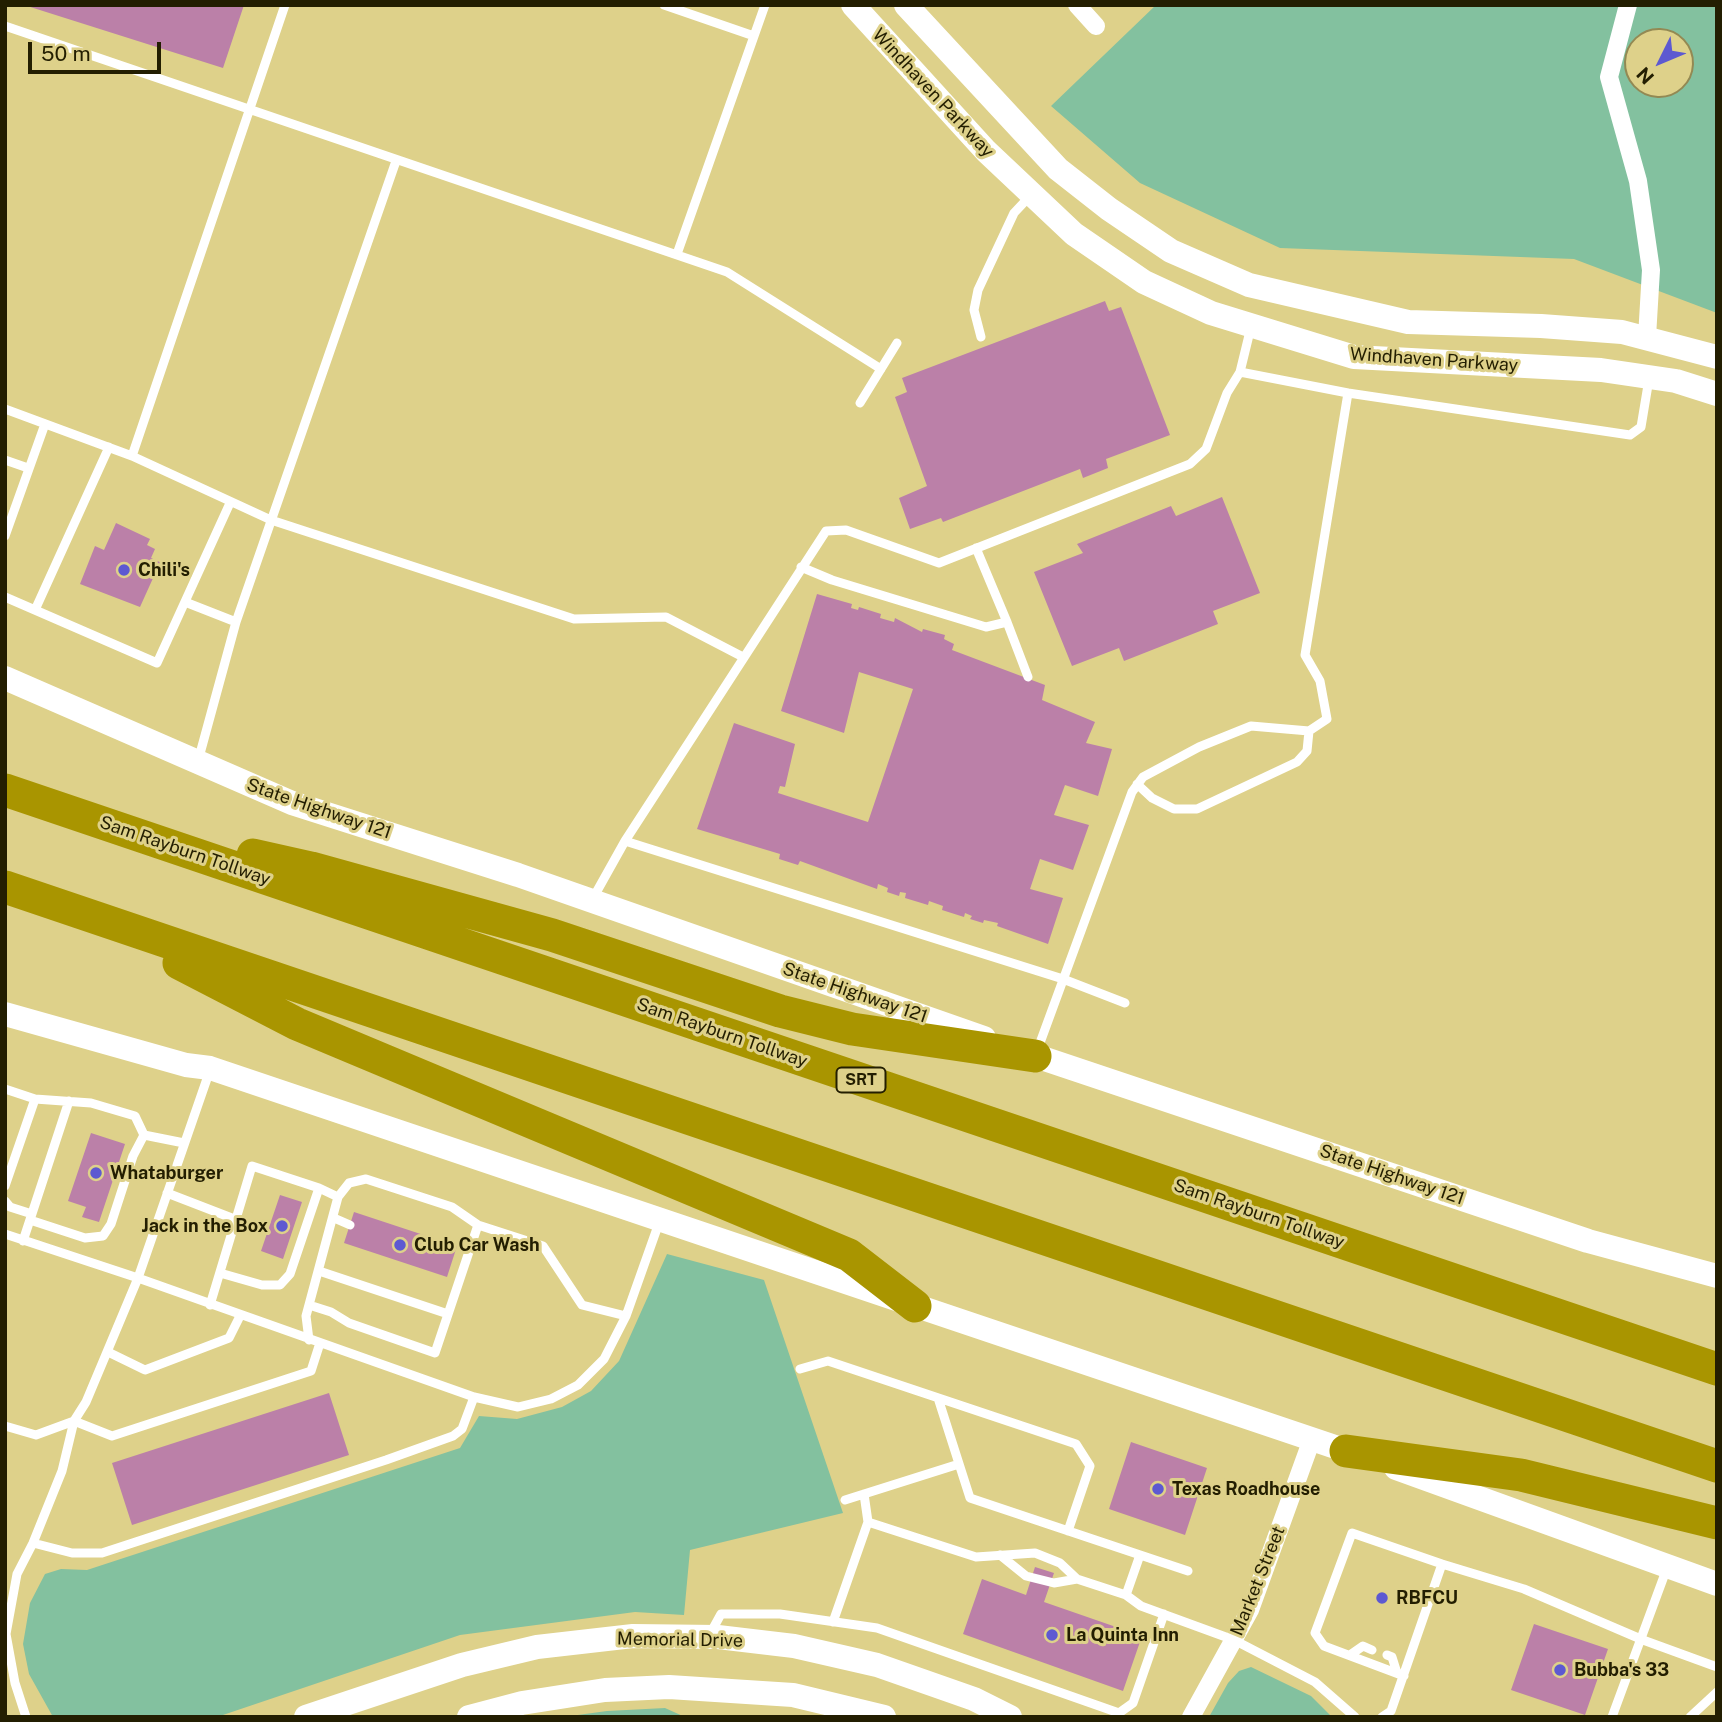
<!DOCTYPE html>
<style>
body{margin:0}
#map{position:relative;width:1722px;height:1722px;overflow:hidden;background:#ded18a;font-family:"Public Sans",sans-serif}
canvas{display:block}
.frame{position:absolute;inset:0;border:7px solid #231e01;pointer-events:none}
.north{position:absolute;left:1624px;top:28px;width:70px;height:70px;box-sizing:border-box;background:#ded18a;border:2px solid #938953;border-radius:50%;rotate:227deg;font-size:19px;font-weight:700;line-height:28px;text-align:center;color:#231e01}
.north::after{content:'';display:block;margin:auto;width:24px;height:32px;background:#5d59d1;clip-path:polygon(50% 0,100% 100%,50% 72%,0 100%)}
.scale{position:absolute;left:28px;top:42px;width:133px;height:32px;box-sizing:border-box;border:4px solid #231e01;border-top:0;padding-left:9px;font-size:21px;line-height:24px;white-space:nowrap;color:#231e01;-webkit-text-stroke:5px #ded18a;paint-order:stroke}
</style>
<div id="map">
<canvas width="1722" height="1722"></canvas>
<div class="frame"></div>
<div class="north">N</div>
<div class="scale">50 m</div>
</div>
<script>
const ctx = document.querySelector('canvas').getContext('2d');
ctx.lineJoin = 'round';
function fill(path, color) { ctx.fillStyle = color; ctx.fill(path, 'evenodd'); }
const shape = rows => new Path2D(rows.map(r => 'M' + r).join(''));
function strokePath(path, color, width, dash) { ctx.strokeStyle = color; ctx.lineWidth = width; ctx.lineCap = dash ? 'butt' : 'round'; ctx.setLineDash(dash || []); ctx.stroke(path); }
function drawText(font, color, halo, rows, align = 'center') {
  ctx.font = font + ' "Public Sans",sans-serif'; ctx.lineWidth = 6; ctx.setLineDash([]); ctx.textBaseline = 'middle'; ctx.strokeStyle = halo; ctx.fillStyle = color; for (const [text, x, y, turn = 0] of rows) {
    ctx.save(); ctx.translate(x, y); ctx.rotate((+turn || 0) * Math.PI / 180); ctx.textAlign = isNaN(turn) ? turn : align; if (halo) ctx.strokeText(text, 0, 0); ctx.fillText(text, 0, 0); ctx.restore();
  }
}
const green = shape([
 [1156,5,1717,5,1717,313,1574,259,1280,248,1140,183,1051,106],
 [1638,42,1680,42,1680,84,1638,84],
 [667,1254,764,1280,843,1513,690,1550,684,1615,635,1612,460,1635,217,1717,53,1717,29,1674,23,1644,30,1603,45,1574,61,1569,87,1570,460,1448,479,1416,517,1419,562,1407,591,1391,619,1361],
 [1251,1667,1311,1696,1332,1717,1209,1717,1228,1683,1239,1671],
 [665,1708,685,1717,563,1717,607,1711]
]);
const building = shape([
 [24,5,244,5,223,68],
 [1105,301,1109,311,1121,307,1170,435,1106,459,1108,468,1083,478,1080,469,943,522,941,518,910,529,899,498,927,486,895,397,907,392,902,378],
 [1222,497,1260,593,1213,611,1218,624,1124,661,1119,648,1072,666,1034,572,1083,553,1077,544,1171,506,1176,516],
 [116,523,150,539,147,545,155,549,151,558,164,564,158,578,154,576,140,607,80,584,95,546,104,550],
 [817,594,852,604,851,608,858,610,859,607,881,614,880,618,894,622,895,618,922,632,923,629,945,635,944,639,954,644,952,650,1045,685,1042,700,1095,722,1086,743,1112,749,1098,796,1065,785,1054,815,1089,825,1073,870,1040,859,1030,889,1063,898,1048,944,997,926,998,923,984,920,983,923,970,919,972,916,965,913,964,917,942,910,943,906,929,901,928,905,905,898,906,893,900,892,899,896,887,892,888,888,878,884,877,889,800,861,798,865,779,859,780,854,697,829,734,723,795,744,785,787,780,786,778,793,868,822,913,689,859,672,844,733,781,711],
 [91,1133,125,1144,99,1222,82,1217,86,1207,68,1201],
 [280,1195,302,1202,283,1259,261,1251],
 [354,1212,457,1246,447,1277,344,1243],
 [329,1393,349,1455,132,1525,112,1463],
 [1131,1442,1207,1468,1185,1535,1109,1509],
 [1035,1567,1054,1573,1044,1602,1142,1636,1123,1691,963,1634,982,1579,1026,1595],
 [1534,1624,1608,1649,1585,1715,1511,1690]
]);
const lane = shape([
 [664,5,754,36],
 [5,26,727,272,881,369],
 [677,254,765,5],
 [1251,327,1240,372,1348,393],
 [981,337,974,310,978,290,1014,213,1030,196],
 [860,403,897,343],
 [5,409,132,456,271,520,574,619,666,617,743,657],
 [132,456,285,5],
 [5,460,28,468],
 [5,536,45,424],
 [976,548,1007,622],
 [801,567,832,580,986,627,1007,622,1028,677],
 [5,597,157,663,230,503],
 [185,602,236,622],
 [35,610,109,447],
 [198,761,236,622,396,161],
 [1137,784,1152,798,1174,809,1197,809,1297,762,1307,751,1309,731],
 [625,841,1063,979,1125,1003],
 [592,900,625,841,826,531,846,530,939,563,1190,464,1206,449,1227,393,1240,372],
 [1037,1051,1132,792,1143,777,1199,747,1251,726,1309,731,1327,719,1320,681,1305,655,1348,393,1630,435,1641,427,1649,379],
 [5,1089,35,1099,91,1103,135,1116,144,1135,184,1143],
 [5,1186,35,1099],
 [167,1193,237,1220],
 [338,1197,349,1183,366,1179,452,1207,478,1225,543,1246,582,1305,626,1316],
 [5,1201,10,1207,32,1214],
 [334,1218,350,1225],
 [30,1220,85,1238,103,1236,111,1224,133,1156,144,1135],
 [5,1234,138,1278,474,1397,518,1407,551,1399,578,1385,604,1359,626,1316,660,1220],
 [23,1241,69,1101],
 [319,1271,448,1314],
 [220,1273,262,1285,280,1285,290,1274,319,1188],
 [210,1305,252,1166,319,1188,338,1197,306,1316,309,1340],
 [309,1305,331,1312,349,1323,435,1353,478,1225],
 [108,1352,145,1370,229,1338,240,1316],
 [800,1369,828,1361,1076,1444,1090,1466,1068,1531],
 [938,1398,970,1498,1188,1571],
 [5,1426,36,1435,74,1421,112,1436,311,1371,320,1343],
 [845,1500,959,1464],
 [868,1522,976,1557,1035,1553,1060,1563,1077,1579,1126,1595],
 [33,1543,72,1553,102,1553,386,1460,453,1436,462,1429,474,1397],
 [1000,1555,1026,1576,1054,1583,1077,1579],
 [1140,1555,1126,1595,1141,1606,1234,1640,1315,1682,1355,1717],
 [833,1622,868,1522,864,1494],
 [710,1634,721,1614,780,1614,877,1628,1119,1713,1133,1703,1164,1614],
 [1350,1655,1363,1646,1372,1650],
 [1387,1655,1392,1657,1397,1673],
 [1404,1676,1324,1646,1315,1633,1352,1533,1442,1564],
 [26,1717,15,1683,6,1634,17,1574,33,1543,62,1471,74,1421,86,1402,138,1278,210,1070],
 [1382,1717,1391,1711,1442,1564,1524,1589,1643,1640,1717,1667],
 [1612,1717,1667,1568],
 [1690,1717,1717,1692]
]);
const street = shape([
 [1077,5,1096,26],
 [1628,5,1609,77,1638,181,1651,270,1647,337],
 [1191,1717,1250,1610,1312,1439]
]);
const secondary = shape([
 [853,5,986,151,1074,234,1144,282,1211,313,1354,357,1601,370,1676,381,1717,394],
 [906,5,1058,169,1109,209,1171,251,1249,285,1408,322,1541,326,1622,332,1717,357],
 [5,678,292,803,518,875,984,1038],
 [5,1014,186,1065,210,1068,1362,1456],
 [1018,1050,1588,1241,1717,1276],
 [1396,1468,1717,1584],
 [306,1717,462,1665,537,1647,633,1636,718,1637,794,1646,877,1665,974,1699,1010,1717],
 [469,1717,522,1703,605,1690,669,1687,793,1695,884,1717]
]);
const highway = shape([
 [5,790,1717,1369],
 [253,855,311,868,552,935,780,1011,852,1029,1035,1056],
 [5,887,1717,1466],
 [179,963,297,1024,849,1255,915,1306],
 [1346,1451,1521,1475,1717,1523]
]);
const markers = [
 [124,570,7,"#5d59d1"],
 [96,1173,7,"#5d59d1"],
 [282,1226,7,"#5d59d1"],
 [400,1245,7,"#5d59d1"],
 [1158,1489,7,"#5d59d1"],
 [1382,1598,7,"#5d59d1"],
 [1052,1635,7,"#5d59d1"],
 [1560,1670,7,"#5d59d1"]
];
const shields = [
 [861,1080,49]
];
const shieldNames = [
 ["SRT",861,1080]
];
const streetNames = [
 ["Windhaven Parkway",933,93,47],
 ["Windhaven Parkway",1434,360,4],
 ["State Highway 121",319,809,19],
 ["Sam Rayburn Tollway",185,851,19],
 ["State Highway 121",855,993,19],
 ["Sam Rayburn Tollway",722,1033,19],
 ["State Highway 121",1392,1175,19],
 ["Sam Rayburn Tollway",1259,1214,19],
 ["Market Street",1258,1581,-68],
 ["Memorial Drive",680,1640,1]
];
const poiNames = [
 ["Chili's",138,570],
 ["Whataburger",110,1173],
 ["Jack in the Box",268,1226,"right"],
 ["Club Car Wash",414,1245],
 ["Texas Roadhouse",1172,1489],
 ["RBFCU",1396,1598],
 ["La Quinta Inn",1066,1635],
 ["Bubba's 33",1574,1670]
];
fill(green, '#83c19f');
fill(building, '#bb80a8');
strokePath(lane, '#fff', 9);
strokePath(street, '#fff', 18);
strokePath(secondary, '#fff', 24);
strokePath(highway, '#a99500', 33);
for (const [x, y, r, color] of markers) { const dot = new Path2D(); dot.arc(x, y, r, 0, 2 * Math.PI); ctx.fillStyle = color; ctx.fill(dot); strokePath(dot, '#ded18a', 2.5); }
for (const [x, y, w] of shields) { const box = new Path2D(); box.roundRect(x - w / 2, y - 12.5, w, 25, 5); ctx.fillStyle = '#ded18a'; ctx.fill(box); strokePath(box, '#231e01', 2); }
drawText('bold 16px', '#231e01', null, shieldNames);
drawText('18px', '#231e01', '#ded18a', streetNames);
drawText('bold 18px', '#231e01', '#ded18a', poiNames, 'left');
</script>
